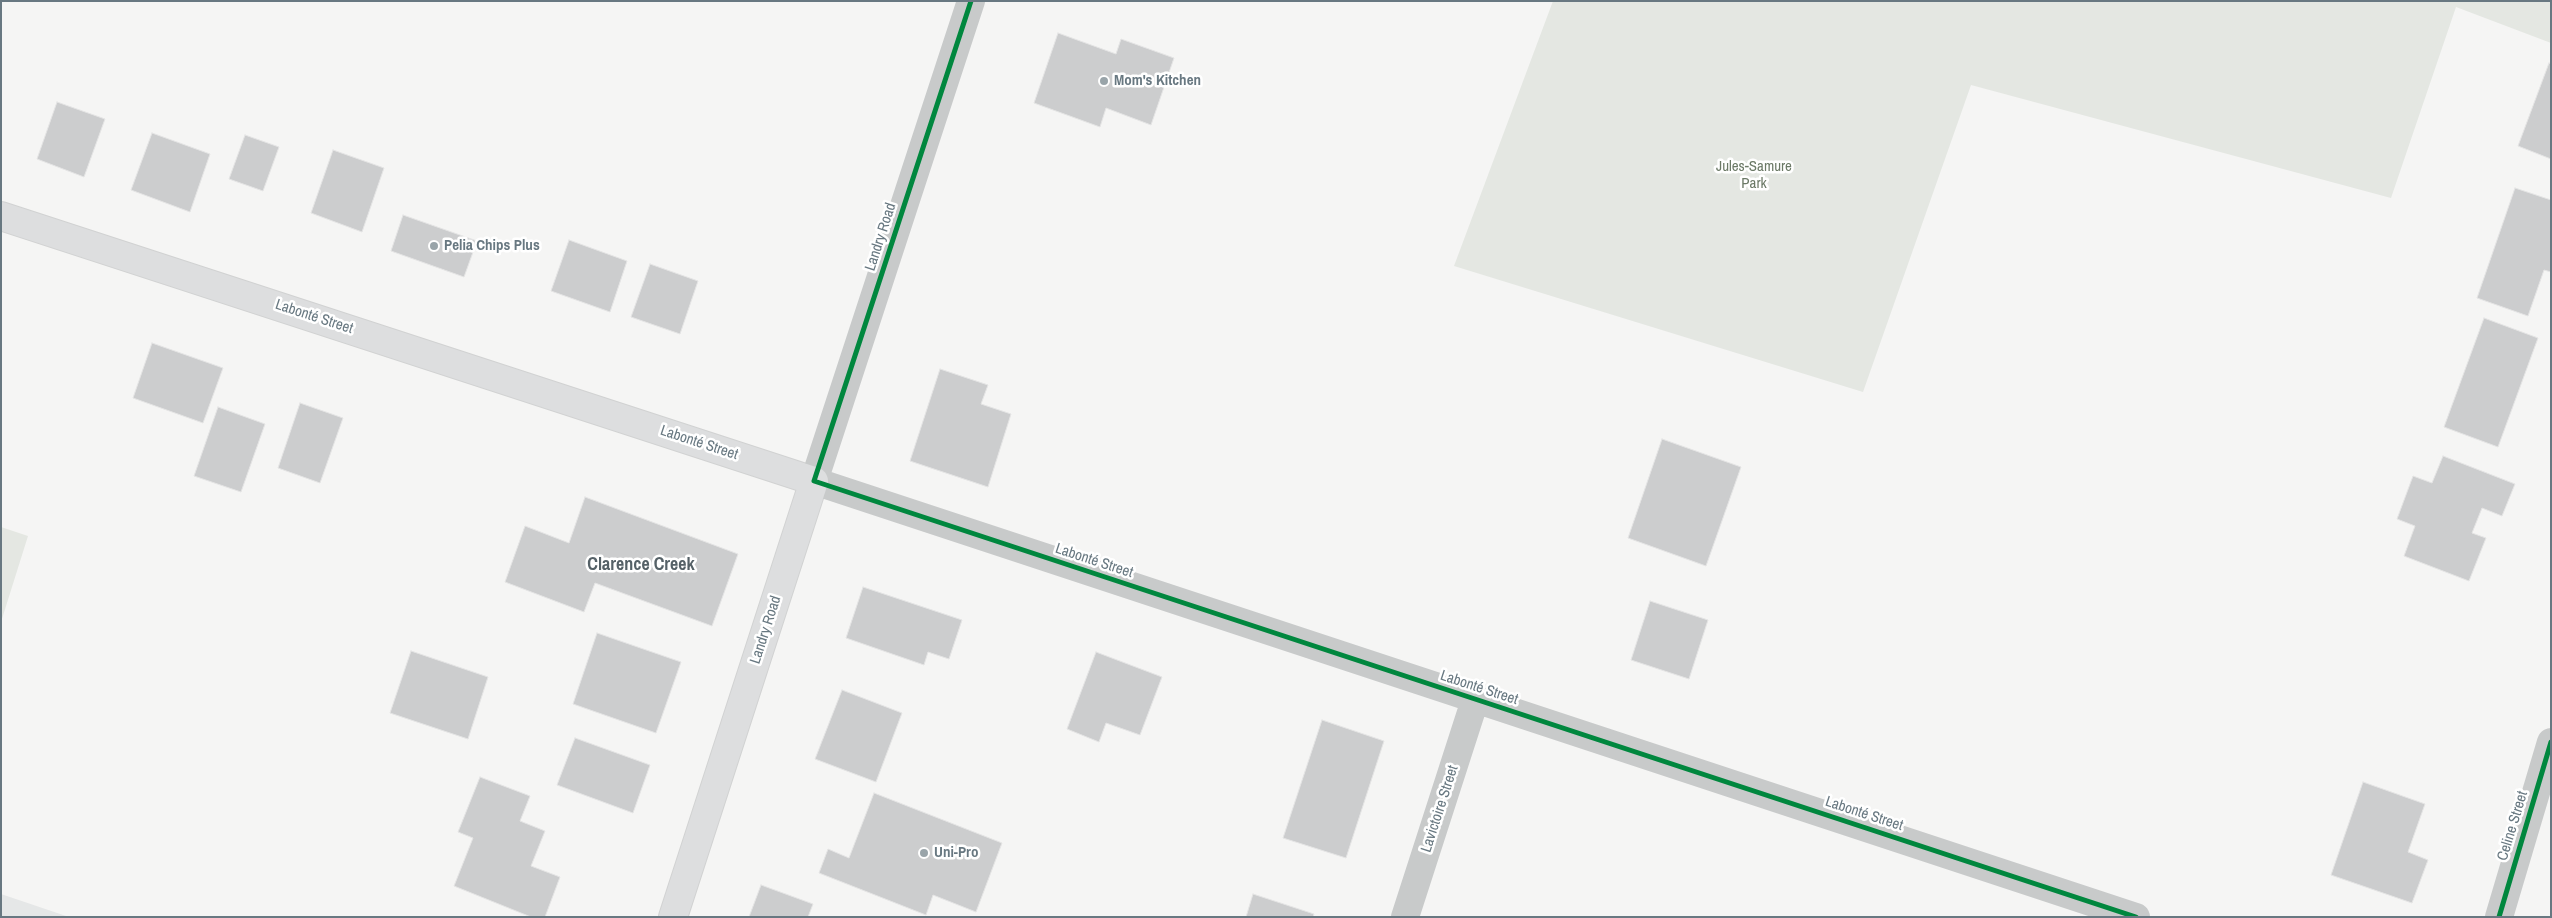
<!DOCTYPE html>
<meta charset="utf-8">
<style>
body{margin:0}
#map{position:relative;width:2552px;height:918px;overflow:hidden;background:#f5f5f4;font-family:"Archivo Narrow",sans-serif}
canvas{display:block}
.frame{position:absolute;inset:0;border:2px solid #687881;pointer-events:none}
</style>
<div id="map">
<canvas width="2552" height="918"></canvas>
<div class="frame"></div>
</div>
<script>
const ctx = document.querySelector('canvas').getContext('2d');
ctx.lineJoin = 'round';
function fill(path, color) { ctx.fillStyle = color; ctx.fill(path, 'evenodd'); }
const shape = rows => new Path2D(rows.map(r => 'M' + r).join(''));
function strokePath(path, color, width, dash) { ctx.strokeStyle = color; ctx.lineWidth = width; ctx.lineCap = dash ? 'butt' : 'round'; ctx.setLineDash(dash || []); ctx.stroke(path); }
function drawText(font, color, halo, rows, align = 'center') {
  ctx.font = font + ' "Archivo Narrow",sans-serif'; ctx.lineWidth = 5; ctx.setLineDash([]); ctx.textBaseline = 'middle'; ctx.strokeStyle = halo; ctx.fillStyle = color; for (const [text, x, y, turn = 0] of rows) {
    ctx.save(); ctx.translate(x, y); ctx.rotate((+turn || 0) * Math.PI / 180); ctx.textAlign = isNaN(turn) ? turn : align; if (halo) ctx.strokeText(text, 0, 0); ctx.fillText(text, 0, 0); ctx.restore();
  }
}
const built = shape([
 [1,894,69,917,1,917]
]);
const green = shape([
 [1553,1,2551,1,2551,43,2456,7,2391,198,1971,85,1863,392,1454,266],
 [1,527,28,536,1,622]
]);
const building = shape([
 [1058,33,1116,54,1121,39,1174,58,1151,125,1106,108,1100,127,1034,103,1058,33],
 [2549,63,2551,64,2551,159,2518,146,2549,63],
 [57,102,105,119,84,177,37,159,57,102],
 [152,133,210,154,190,212,131,190,152,133],
 [245,135,279,147,263,191,229,179,245,135],
 [333,150,384,168,362,232,311,213,333,150],
 [2515,188,2551,200,2551,272,2544,270,2528,316,2477,298,2515,188],
 [403,215,477,241,464,277,391,251,403,215],
 [569,240,627,261,610,312,551,291,569,240],
 [650,264,698,281,680,334,631,317,650,264],
 [2484,318,2538,338,2498,447,2444,427,2484,318],
 [152,343,223,368,203,423,133,398,152,343],
 [940,369,988,385,981,404,1011,414,988,487,910,461,940,369],
 [300,403,343,418,320,483,278,468,300,403],
 [218,407,265,424,241,492,194,476,218,407],
 [1662,439,1741,467,1706,566,1628,538,1662,439],
 [2443,456,2515,484,2502,516,2482,508,2472,533,2486,538,2469,581,2404,556,2415,526,2397,519,2413,476,2432,483,2443,456],
 [585,497,738,554,712,626,595,583,584,612,505,582,525,526,569,543,585,497],
 [863,587,962,620,949,659,928,652,924,665,846,638,863,587],
 [1650,601,1708,620,1689,679,1631,660,1650,601],
 [597,633,681,662,656,733,573,704,597,633],
 [411,651,488,677,468,739,390,713,411,651],
 [1096,652,1162,677,1140,735,1106,723,1099,742,1067,729,1096,652],
 [842,690,902,713,876,782,815,759,842,690],
 [1322,720,1384,741,1346,858,1283,838,1322,720],
 [575,738,650,765,633,813,557,785,575,738],
 [480,777,530,796,520,821,545,831,531,866,560,877,545,917,531,917,454,886,473,838,458,832,480,777],
 [2363,782,2425,804,2408,852,2428,860,2412,903,2331,875,2363,782],
 [874,793,1002,843,976,912,933,895,926,915,819,873,828,849,849,858,874,793],
 [761,885,813,904,808,917,749,917,761,885],
 [1253,894,1314,914,1313,917,1246,917,1253,894]
]);
const minor = shape([
 [971,1,814,481,2136,917],
 [1405,917,1475,700],
 [2499,917,2551,742]
]);
const major = shape([
 [1,216,814,481,673,917]
]);
const cycleway = shape([
 [971,1,814,481,2136,917],
 [2499,917,2551,742]
]);
const markers = [
 [1104,81,5,"#99a4a9"],
 [434,246,5,"#99a4a9"],
 [924,853,5,"#99a4a9"]
];
const poiNames = [
 ["Mom's Kitchen",1114,81],
 ["Pelia Chips Plus",444,246],
 ["Uni-Pro",934,853]
];
const parkNames = [
 ["Jules-Samure",1754,167],
 ["Park",1754,184]
];
const streetNames = [
 ["Landry Road",881,237,-72],
 ["Labonté Street",314,317,18],
 ["Labonté Street",699,443,18],
 ["Labonté Street",1094,561,18],
 ["Landry Road",766,630,-72],
 ["Labonté Street",1479,688,18],
 ["Lavictoire Street",1440,809,-72],
 ["Labonté Street",1864,814,18],
 ["Celine Street",2513,826,-73]
];
const quarterNames = [
 ["Clarence Creek",641,565]
];
fill(built, '#e5e7e7');
fill(green, '#e4e7e2');
fill(building, '#cccdce');
strokePath(building, '#e4e4e4', 1);
strokePath(major, '#d1d2d2', 30);
strokePath(minor, '#c8caca', 28);
strokePath(major, '#dddedf', 28);
strokePath(cycleway, '#00873e', 5);
for (const [x, y, r, color] of markers) { const dot = new Path2D(); dot.arc(x, y, r, 0, 2 * Math.PI); ctx.fillStyle = color; ctx.fill(dot); strokePath(dot, '#fff', 2); }
drawText('bold 15px', '#687881', '#fff', poiNames, 'left');
drawText('15px', '#6b7966', '#fff', parkNames);
drawText('15px', '#687881', '#fff', streetNames);
drawText('bold 18px', '#556167', '#fff', quarterNames);
</script>
